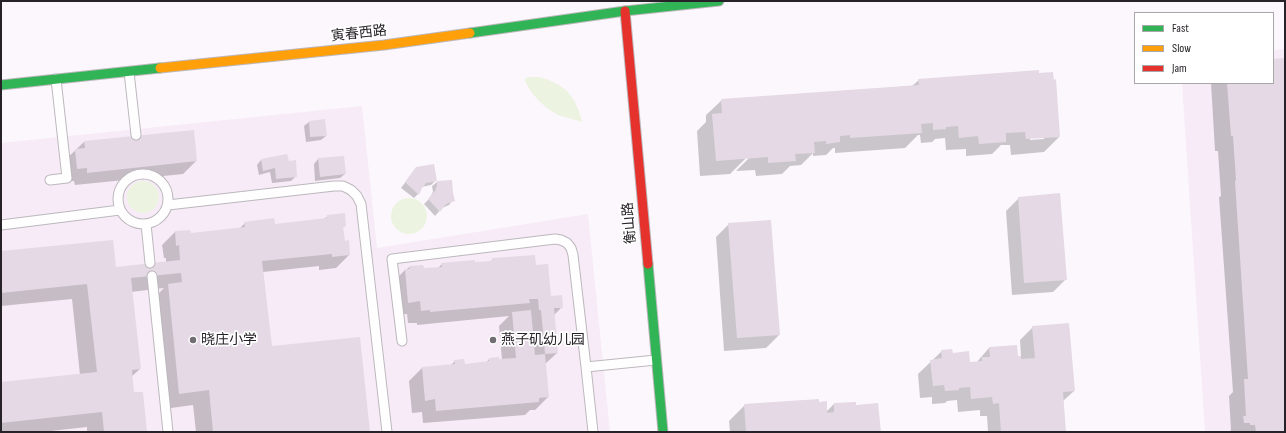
<!DOCTYPE html>
<meta charset="utf-8">
<style>
body{margin:0}
#map{position:relative;width:1286px;height:433px;overflow:hidden;background:#fcf7fd;font-family:"Sofia Sans Condensed",sans-serif}
canvas{display:block}
.frame{position:absolute;inset:0;border:2px solid #262227;pointer-events:none}
.legend{position:absolute;left:1134px;top:12px;width:140px;height:72px;box-sizing:border-box;background:#fff;border:1px solid #a8a7a9;margin:0;padding:5px 7px;list-style:none;font-size:12px;color:#262227}
.legend li{display:flex;align-items:center;gap:8px;height:20px}
.legend b{width:20px;border:1px solid #a8a7a9}
</style>
<div id="map">
<canvas width="1286" height="433"></canvas>
<div class="frame"></div>
<ul class="legend">
<li><b style="height:5px;background:#30b455"></b>Fast</li>
<li><b style="height:5px;background:#ff9f0a"></b>Slow</li>
<li><b style="height:5px;background:#e5322d"></b>Jam</li>
</ul>
</div>
<script>
const ctx = document.querySelector('canvas').getContext('2d');
ctx.lineJoin = 'round';
function fill(path, color) { ctx.fillStyle = color; ctx.fill(path, 'evenodd'); }
const shape = rows => new Path2D(rows.map(r => 'M' + r).join(''));
function strokePath(path, color, width, dash) { ctx.strokeStyle = color; ctx.lineWidth = width; ctx.lineCap = dash ? 'butt' : 'round'; ctx.setLineDash(dash || []); ctx.stroke(path); }
function drawText(font, color, halo, rows, align = 'center') {
  ctx.font = font + ' "Sofia Sans Condensed","Noto Sans SC",sans-serif'; ctx.lineWidth = 3.5; ctx.setLineDash([]); ctx.textBaseline = 'middle'; ctx.strokeStyle = halo; ctx.fillStyle = color; for (const [text, x, y, turn = 0] of rows) {
    ctx.save(); ctx.translate(x, y); ctx.rotate((+turn || 0) * Math.PI / 180); ctx.textAlign = isNaN(turn) ? turn : align; if (halo) ctx.strokeText(text, 0, 0); ctx.fillText(text, 0, 0); ctx.restore();
  }
}
const built = shape([
 [1285,49,1285,432,1205,432,1182,83,1273,83,1273,50]
]);
const education = shape([
 [362,106,377,248,588,214,610,432,1,432,1,143]
]);
const green = shape([
 [528,77,539,77,549,80,559,85,567,91,574,100,579,111,582,122,558,115,548,109,539,101,531,92,525,81,525,79],
 '127 197a16 16 0 1 1 32 0a16 16 0 1 1-32 0Z',
 '391 216a18 18 0 1 1 36 0a18 18 0 1 1-36 0Z'
]);
const shadow = shape([
 [1285,59,1285,432,1229,432,1231,430,1229,396,1233,392,1219,197,1221,196,1218,151,1215,151,1211,83,1273,83,1273,60],
 [919,80,1059,137,1044,152,1011,155,1010,145,1001,145,992,154,966,156,966,149,946,150,945,138,935,139,932,142,921,143,920,135,918,135,905,148,835,153,835,148,833,148,826,155,813,156,813,153,801,165,790,166,782,174,756,176,755,170,736,171,749,158,746,158,730,174,700,176,697,131,706,122,706,115,722,100,912,86],
 [1044,137,1044,139,1030,140,1030,138],
 [324,120,326,136,321,140,306,142,304,126,309,122],
 [193,131,196,161,183,174,75,185,74,181,64,182,62,163,84,142],
 [318,159,345,174,340,178,315,181,314,164],
 [261,160,288,162,296,176,291,181,272,183,270,172,259,175,257,165],
 [416,168,436,180,431,185,421,187,418,194,414,198,401,188],
 [437,182,453,200,449,205,442,208,435,216,424,204,429,199,433,192,432,186],
 [1019,198,1066,279,1053,292,1012,295,1006,211],
 [328,216,345,226,342,228,344,242,349,255,336,268,319,270,319,266,263,272,271,347,369,432,196,432,193,405,164,409,152,300,164,288,131,292,140,369,131,377,133,394,146,432,87,432,87,427,42,432,1,432,1,383,80,375,72,299,1,306,1,253,115,268,166,262,166,258,164,258,162,245,175,232,189,231,190,234,239,229,245,223,274,225,324,219],
 [729,224,779,335,766,348,724,351,716,237],
 [493,259,535,266,550,297,562,307,554,315,557,353,545,364,548,397,535,410,530,410,525,415,423,423,422,412,412,413,409,381,422,368,450,366,455,361,464,365,486,363,489,359,502,360,499,326,509,316,417,325,417,323,408,323,407,314,395,315,392,283,405,270,410,267,423,269,438,268,442,264,475,263,490,262],
 [1033,327,1074,391,1063,401,1065,432,988,432,987,416,980,416,980,410,958,412,957,400,947,401,945,403,932,404,932,397,920,398,918,374,942,351,952,354,969,363,976,363,989,348,1017,357,1021,357,1020,340],
 [818,403,826,412,834,404,855,406,880,432,730,432,729,421,745,405]
]);
const building = shape([
 [1285,58,1285,432,1256,432,1255,425,1250,425,1250,423,1244,423,1243,416,1246,416,1244,379,1248,379,1235,181,1236,180,1233,136,1231,136,1227,83,1273,83,1273,59],
 [1039,70,1039,73,1053,72,1054,80,1056,79,1060,137,1026,139,1025,132,1006,133,1006,142,979,144,978,136,959,138,958,126,946,127,946,129,933,130,933,123,921,124,922,133,850,138,850,135,840,136,840,142,826,144,826,141,814,142,815,153,795,154,796,161,768,163,768,157,716,161,712,114,722,113,721,99,919,85,918,79],
 [325,119,327,136,310,137,309,121],
 [194,130,197,161,87,173,87,168,77,169,75,149,85,148,84,141],
 [287,154,289,161,296,160,297,177,276,179,275,168,263,171,261,159],
 [344,156,346,174,320,177,318,158],
 [434,164,437,181,426,183,422,188,419,195,405,182,416,167],
 [452,180,453,193,455,201,446,204,440,212,428,199,435,191,437,186,437,181],
 [1060,193,1067,280,1024,283,1018,197],
 [345,213,346,226,343,227,345,241,349,240,350,255,332,257,332,254,262,261,272,346,360,337,370,432,213,432,209,390,179,394,168,284,182,282,181,273,131,278,141,369,132,370,134,392,143,392,147,432,104,432,102,412,1,423,1,382,97,372,87,284,1,293,1,251,113,240,116,267,180,260,179,245,176,246,175,231,190,230,191,233,245,227,244,222,274,218,275,224,327,218,327,215],
 [771,220,780,335,737,338,728,223],
 [535,255,536,265,548,264,551,296,562,295,563,308,554,308,558,353,545,354,541,310,539,310,538,299,529,299,530,303,430,312,430,310,421,311,420,301,408,303,405,269,410,269,409,266,423,265,424,268,442,267,441,263,475,260,475,262,492,261,492,258],
 [531,310,535,355,545,354,549,397,539,398,539,402,436,411,435,399,425,401,422,367,455,364,454,360,464,359,465,364,489,361,489,358,499,357,499,359,516,358,512,312],
 [1069,323,1075,391,1063,392,1066,432,1001,432,999,403,993,404,992,397,971,399,970,387,959,388,959,390,945,391,944,385,933,386,930,360,942,358,941,350,952,349,953,353,969,351,970,362,982,361,982,357,990,357,989,347,1017,345,1018,356,1021,356,1021,359,1035,358,1032,326],
 [819,399,819,402,827,401,827,413,834,412,834,403,856,402,856,405,878,403,881,432,746,432,744,404]
]);
const lane = shape([
 [129,72,136,135],
 '118 199a25 25 0 1 1 50 0a25 25 0 1 1-50 0Z',
 [50,180,67,178,56,79],
 [168,205,334,186,343,186,351,190,357,196,361,204,387,432],
 [146,224,150,263],
 [1,225,120,210],
 [152,276,168,432],
 [402,341,392,259,555,239,561,240,567,243,571,248,573,255,586,367,656,360],
 [586,367,593,432]
]);
const fast = shape([
 [470,33,625,11,719,1],
 [1,85,160,68],
 [648,264,663,432]
]);
const slow = shape([
 [160,68,384,45,470,33]
]);
const jam = shape([
 [625,11,648,264]
]);
const markers = [
 [193,340,4,"#716d72"],
 [493,340,4,"#716d72"]
];
const streetNames = [
 ["寅春西路",359,34,-6],
 ["衡山路",630,223,-95]
];
const poiNames = [
 ["晓庄小学",201,340],
 ["燕子矶幼儿园",501,340]
];
fill(built, '#f6ebf7');
fill(education, '#f7ebf7');
fill(green, '#ecf4e1');
fill(shadow, '#0003');
fill(building, '#e4d9e5');
strokePath(lane, '#bcb8bc', 11);
strokePath(fast, '#bcb8bc', 11);
strokePath(slow, '#bcb8bc', 11);
strokePath(jam, '#bcb8bc', 11);
strokePath(lane, '#fffeff', 9);
strokePath(fast, '#30b455', 9);
strokePath(slow, '#ff9f0a', 9);
strokePath(jam, '#e5322d', 9);
for (const [x, y, r, color] of markers) { const dot = new Path2D(); dot.arc(x, y, r, 0, 2 * Math.PI); ctx.fillStyle = color; ctx.fill(dot); strokePath(dot, '#fff', 1.5); }
drawText('14px', '#262227', '#fff', streetNames);
drawText('14px', '#262227', '#fff', poiNames, 'left');
</script>
